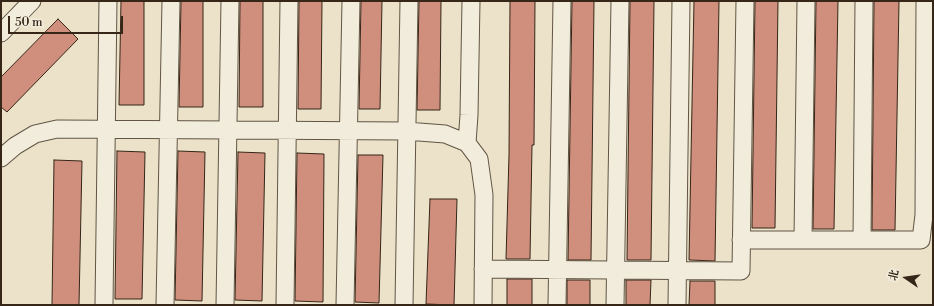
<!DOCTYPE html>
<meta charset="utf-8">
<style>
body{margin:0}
#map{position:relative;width:934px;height:306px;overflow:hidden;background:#ebe2c9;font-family:"Libre Bodoni","Noto Serif SC",serif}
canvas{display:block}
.frame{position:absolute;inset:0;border:2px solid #352618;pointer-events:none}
.north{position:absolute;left:886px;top:258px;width:40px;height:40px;-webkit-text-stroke:3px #f2ecdc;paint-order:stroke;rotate:283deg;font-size:11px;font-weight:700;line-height:16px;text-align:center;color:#352618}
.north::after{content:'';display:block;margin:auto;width:14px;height:18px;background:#352618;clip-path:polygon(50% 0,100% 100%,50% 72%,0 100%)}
.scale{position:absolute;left:8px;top:16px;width:115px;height:18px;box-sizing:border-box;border:2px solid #352618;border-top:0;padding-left:5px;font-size:12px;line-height:14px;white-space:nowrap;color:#352618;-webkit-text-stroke:3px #f2ecdc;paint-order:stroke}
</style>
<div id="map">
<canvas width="934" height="306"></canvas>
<div class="frame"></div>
<div class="north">北</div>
<div class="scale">50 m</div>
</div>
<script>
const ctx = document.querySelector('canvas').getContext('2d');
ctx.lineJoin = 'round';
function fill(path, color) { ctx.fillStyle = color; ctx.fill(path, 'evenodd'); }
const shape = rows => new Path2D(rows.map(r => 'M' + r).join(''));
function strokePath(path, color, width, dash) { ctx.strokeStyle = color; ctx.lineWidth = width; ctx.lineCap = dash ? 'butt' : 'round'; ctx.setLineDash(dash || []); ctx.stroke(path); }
const building = shape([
 [121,1,144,1,144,105,119,105,121,1],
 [181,1,203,1,203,107,179,107,181,1],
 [240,1,263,1,263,107,239,107,240,1],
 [299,1,322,1,321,109,298,109,299,1],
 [361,1,382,1,380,109,359,109,361,1],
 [419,1,441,1,440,110,417,110,419,1],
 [510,1,535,1,534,145,532,145,530,259,506,259,509,155,510,1],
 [572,1,594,1,591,260,568,260,572,1],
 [630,1,654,1,651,260,627,260,630,1],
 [694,1,719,1,715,261,689,260,694,1],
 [755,1,778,1,775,228,752,228,755,1],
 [816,1,838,1,834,229,813,229,816,1],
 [874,1,899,1,895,230,872,230,874,1],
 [58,19,78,39,7,112,1,107,1,77,58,19],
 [117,151,145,152,142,299,115,299,117,151],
 [178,151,205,152,202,301,175,300,178,151],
 [238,152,265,153,262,301,235,300,238,152],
 [297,153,324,154,323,302,295,301,297,153],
 [358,155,383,155,379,303,355,302,358,155],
 [54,160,82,161,79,305,52,305,54,160],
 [430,199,457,199,454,305,426,304,430,199],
 [507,279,532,279,532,305,507,305,507,279],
 [567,280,590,280,590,305,567,305,567,280],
 [626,280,651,280,650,305,626,305,626,280],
 [690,281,715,281,715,305,689,305,690,281]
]);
const minor = shape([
 [1,33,32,1],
 [467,143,469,115,471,1],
 [1,158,15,146,35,134,57,129,406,131,445,134,467,143,479,159,484,195,483,305],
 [741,240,921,240,924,215,925,1],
 [803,240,806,1],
 [862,240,864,1],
 [483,269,741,271,745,1],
 [104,305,108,1],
 [165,305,171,1],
 [225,305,230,1],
 [285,305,289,1],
 [345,305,351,1],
 [404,305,409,1],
 [557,305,562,1],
 [615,305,620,1],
 [677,305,681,1]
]);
fill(building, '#d08e7d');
strokePath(building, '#352618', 1);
strokePath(minor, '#625544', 19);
strokePath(minor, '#f2ecdc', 17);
</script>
